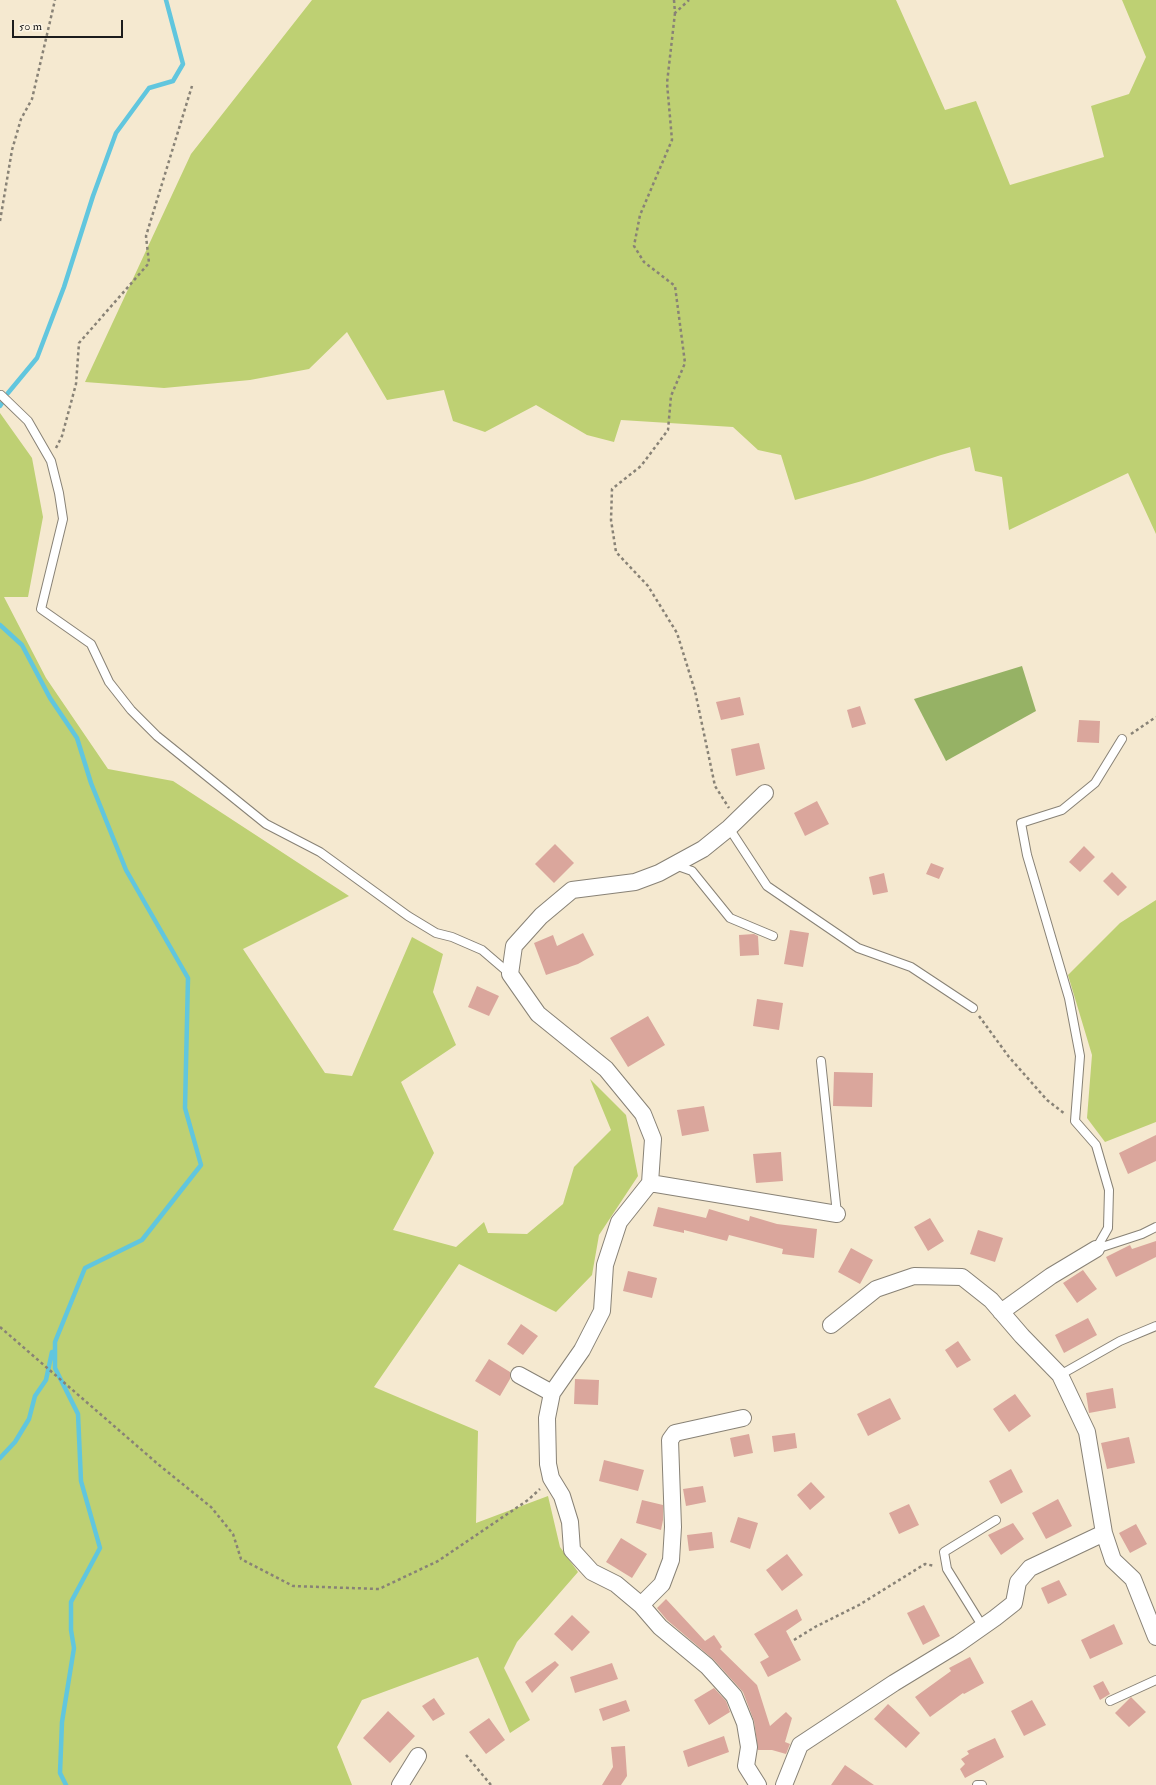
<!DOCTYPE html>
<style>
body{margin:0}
#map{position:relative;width:1156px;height:1785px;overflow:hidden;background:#f5e9d0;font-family:"IM FELL Double Pica",serif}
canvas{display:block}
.scale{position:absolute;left:12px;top:20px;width:111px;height:18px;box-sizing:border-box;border:2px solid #1c1c1c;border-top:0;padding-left:5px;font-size:12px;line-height:14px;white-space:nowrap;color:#1c1c1c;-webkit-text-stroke:3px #fcf5e5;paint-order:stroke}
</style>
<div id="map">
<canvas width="1156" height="1785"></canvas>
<div class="scale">50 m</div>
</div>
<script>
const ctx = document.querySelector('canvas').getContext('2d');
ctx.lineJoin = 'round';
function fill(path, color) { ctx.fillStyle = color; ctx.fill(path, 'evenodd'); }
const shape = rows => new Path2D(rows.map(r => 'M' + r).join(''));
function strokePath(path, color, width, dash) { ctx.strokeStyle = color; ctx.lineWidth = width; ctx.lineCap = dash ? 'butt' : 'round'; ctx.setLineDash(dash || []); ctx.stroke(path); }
const green = shape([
 [312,0,896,0,945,110,976,101,1010,185,1104,157,1091,106,1129,94,1146,57,1122,0,1156,0,1156,534,1128,473,1009,530,1002,477,975,471,970,447,941,455,862,481,795,500,781,455,758,450,733,427,621,420,614,442,587,435,536,405,485,432,453,421,444,390,387,400,347,332,309,369,250,380,164,388,85,382,191,154],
 [0,413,32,458,43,517,28,597,4,597,46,678,108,769,173,781,349,896,243,949,325,1073,352,1076,412,937,443,954,433,992,456,1045,401,1082,434,1153,393,1230,456,1247,484,1222,488,1233,527,1234,563,1204,574,1167,611,1130,590,1079,626,1115,638,1176,599,1235,592,1275,556,1312,459,1264,374,1387,478,1431,476,1523,548,1496,560,1547,578,1572,517,1642,504,1668,530,1720,510,1733,478,1657,362,1700,337,1747,352,1785,0,1785],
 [1156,900,1156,1122,1105,1142,1087,1118,1092,1055,1068,975,1120,923]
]);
const forest = shape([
 [1022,666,1036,711,946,761,914,699]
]);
const stream = shape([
 [8,393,37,358,64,287,93,196,116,133,149,88,173,81,183,64,166,0],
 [0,406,2,403],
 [0,625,22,645,50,698,77,738,91,783,126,870,188,978,185,1108,201,1165,142,1240,85,1268,55,1342,55,1368,78,1414,81,1481,100,1548,71,1602,71,1630,74,1648,62,1722,60,1773,66,1785],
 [0,1458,15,1442,29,1419,35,1396,46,1380,52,1352]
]);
const building = shape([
 [740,697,744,715,721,720,716,702],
 [860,706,866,724,852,728,847,710],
 [1079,720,1100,721,1099,743,1077,742],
 [759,743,765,769,736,776,731,749],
 [817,801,829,824,805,836,794,813],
 [555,844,574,863,554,883,535,864],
 [1084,846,1095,857,1080,872,1069,862],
 [931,863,944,868,939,879,926,874],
 [1112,872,1127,887,1118,896,1103,881],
 [884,873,888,892,873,895,869,877],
 [790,930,809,933,803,967,784,964],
 [583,933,594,955,578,964,546,975,534,943,553,935,557,946],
 [754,934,758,936,759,955,740,956,739,935],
 [477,986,499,996,489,1016,468,1007],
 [757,999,783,1003,779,1030,753,1026],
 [648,1016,665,1045,628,1067,610,1038],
 [834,1072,873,1073,872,1107,833,1106],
 [704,1106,709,1131,682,1136,677,1110],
 [1156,1135,1156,1161,1128,1174,1119,1153],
 [781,1152,783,1181,756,1183,753,1154],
 [658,1207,706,1218,709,1209,749,1221,750,1216,777,1224,817,1229,814,1258,782,1254,783,1249,729,1235,727,1241,684,1230,684,1233,653,1226],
 [930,1218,944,1241,928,1251,914,1227],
 [978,1230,1003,1238,995,1262,970,1254],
 [1156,1241,1156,1257,1116,1277,1106,1257,1130,1245,1132,1249],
 [851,1248,873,1260,860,1284,838,1272],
 [1083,1270,1097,1289,1077,1303,1063,1283],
 [628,1271,657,1278,652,1298,623,1291],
 [1088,1318,1097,1335,1064,1353,1055,1335],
 [521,1324,538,1336,523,1355,507,1344],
 [958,1341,971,1360,957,1368,945,1350],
 [489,1359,510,1372,510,1379,500,1396,475,1381],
 [575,1379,599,1380,598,1405,574,1404],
 [1113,1388,1116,1408,1089,1413,1086,1393],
 [1015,1394,1031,1416,1009,1432,993,1409],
 [890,1398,901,1419,868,1436,857,1414],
 [795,1433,797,1448,774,1452,772,1436],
 [749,1434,753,1453,734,1457,730,1438],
 [1129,1437,1135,1463,1107,1469,1101,1443],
 [604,1460,644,1470,638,1491,599,1481],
 [1011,1469,1023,1492,1001,1504,989,1481],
 [811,1482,825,1497,810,1510,797,1495],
 [703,1486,706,1502,686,1506,683,1489],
 [1058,1499,1072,1526,1046,1539,1032,1513],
 [642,1500,663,1505,663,1520,661,1530,636,1523],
 [909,1504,919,1525,899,1534,889,1513],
 [738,1517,758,1523,750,1549,730,1542],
 [1013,1523,1024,1539,1001,1555,988,1535],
 [1136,1524,1147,1544,1130,1553,1119,1533],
 [712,1532,714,1548,689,1551,687,1535],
 [621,1538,647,1554,632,1578,606,1562],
 [787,1554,803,1575,782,1591,766,1570],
 [1059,1580,1067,1595,1048,1604,1041,1588],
 [666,1599,705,1641,714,1635,722,1647,720,1649,757,1685,770,1726,786,1712,792,1718,785,1742,790,1744,786,1754,772,1750,758,1750,754,1721,743,1692,714,1660,667,1620,657,1608],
 [924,1605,940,1636,923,1645,907,1613],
 [797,1609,802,1620,786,1631,801,1660,768,1677,760,1662,769,1657,754,1634],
 [572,1615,590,1632,572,1651,554,1634],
 [1114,1624,1123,1644,1090,1659,1081,1640],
 [970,1657,984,1683,964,1694,963,1693,930,1717,915,1697,951,1671,949,1668],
 [555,1661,559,1665,532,1693,525,1682],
 [612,1663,618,1679,575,1693,570,1677],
 [1103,1681,1110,1694,1100,1700,1093,1686],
 [714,1688,726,1701,730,1712,709,1725,694,1700],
 [1131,1697,1146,1712,1129,1727,1115,1713],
 [434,1698,445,1714,433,1721,422,1706],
 [626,1700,630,1711,603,1721,599,1709],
 [1032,1700,1046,1725,1024,1736,1011,1711],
 [888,1704,920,1733,906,1748,874,1719],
 [388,1711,415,1736,390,1763,363,1738],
 [489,1718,505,1740,486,1754,469,1732],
 [724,1736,729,1752,688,1767,683,1751],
 [995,1738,1004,1757,965,1778,960,1769,965,1764,961,1759,969,1754,967,1751],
 [625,1746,627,1776,621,1785,602,1785,613,1767,611,1747],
 [845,1765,874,1785,831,1785]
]);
const path = shape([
 [674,0,675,13,689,0],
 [675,13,667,83,672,140,640,215,634,246,644,262,675,286,685,363,671,396,668,430,641,466,612,489,611,520,616,552,648,586,677,633,695,691,715,786,729,808],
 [0,221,12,150,21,119,32,99,55,0],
 [56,448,62,436,76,384,79,343,149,263,146,236,192,86],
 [1131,734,1156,717],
 [979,1016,1009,1057,1047,1100,1065,1114],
 [0,1327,159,1465,211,1507,233,1534,241,1559,293,1586,379,1589,438,1561,528,1500,540,1489],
 [794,1640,815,1627,859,1605,925,1564,935,1566],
 [466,1755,491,1785]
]);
const lane = shape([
 [1,395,28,421,51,461,59,493,63,519,41,609,91,644,109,682,131,710,157,736,266,824,320,852,408,916,436,933,452,937,482,950,510,974],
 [729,828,767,886,858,948,911,967,973,1008],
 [675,865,692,871,730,918,773,936],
 [821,1061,837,1214],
 [1096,1249,1108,1228,1109,1190,1096,1145,1075,1121,1080,1056,1069,998,1027,855,1021,823,1062,810,1095,783,1122,739],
 [1096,1249,1142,1234,1156,1227],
 [1060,1375,1120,1341,1156,1326],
 [983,1627,947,1569,944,1552,996,1520],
 [1110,1701,1156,1680],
 [977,1785,982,1785]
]);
const street = shape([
 [650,1183,837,1214],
 [1001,1312,1051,1276,1096,1249],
 [831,1325,876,1289,914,1276,962,1277,991,1300,1022,1336,1060,1375,1087,1432,1104,1533,1113,1560,1133,1579,1156,1637],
 [519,1375,552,1393],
 [641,1605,662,1584,671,1560,673,1527,670,1440,675,1433,743,1418],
 [400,1785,418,1756],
 [758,1785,746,1766,749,1747,745,1723,734,1696,707,1666,660,1627,641,1605,616,1584,592,1572,572,1550,570,1522,562,1496,551,1478,548,1464,547,1418,552,1393,582,1350,602,1311,605,1265,619,1222,650,1183,653,1139,643,1114,606,1069,538,1014,510,974,514,946,541,916,572,890,635,882,659,873,703,849,729,828,765,793],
 [784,1785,800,1745,894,1683,958,1644,995,1618,1014,1603,1018,1582,1030,1568,1104,1533]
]);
fill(green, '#bed073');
fill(forest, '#96b265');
strokePath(stream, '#61c6de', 4.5);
fill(building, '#daa69c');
strokePath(lane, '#888276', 10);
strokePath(street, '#888276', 18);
strokePath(path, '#888276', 2.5, [3, 3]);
strokePath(lane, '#fff', 8);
strokePath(street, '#fff', 16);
</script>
